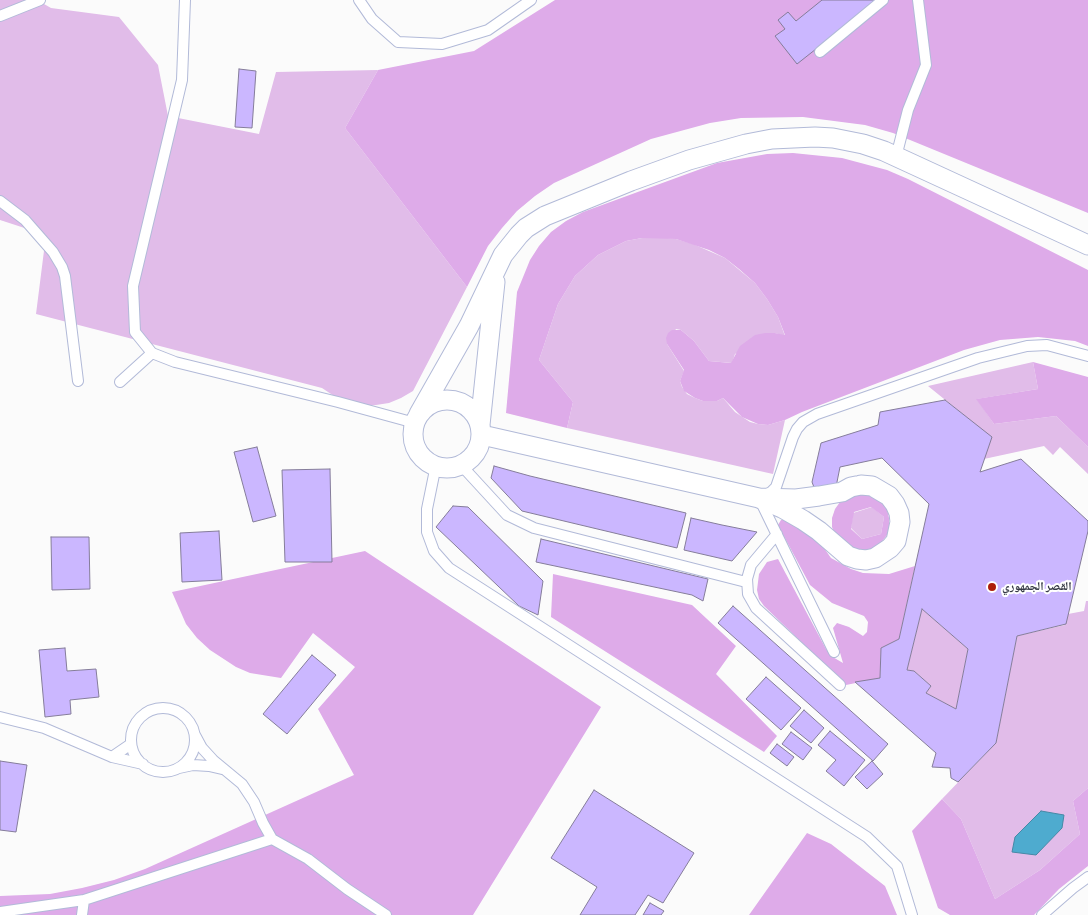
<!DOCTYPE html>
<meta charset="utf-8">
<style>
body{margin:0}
canvas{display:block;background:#fbfbfb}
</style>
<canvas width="1088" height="915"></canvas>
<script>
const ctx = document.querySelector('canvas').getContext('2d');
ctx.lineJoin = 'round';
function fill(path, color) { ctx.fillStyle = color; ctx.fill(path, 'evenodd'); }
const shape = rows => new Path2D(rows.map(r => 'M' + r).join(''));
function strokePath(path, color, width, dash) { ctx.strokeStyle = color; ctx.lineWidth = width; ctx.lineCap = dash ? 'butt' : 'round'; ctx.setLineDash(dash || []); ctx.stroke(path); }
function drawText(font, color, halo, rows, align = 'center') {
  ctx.font = font + ' Bitter,"Noto Naskh Arabic",serif'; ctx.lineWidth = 4; ctx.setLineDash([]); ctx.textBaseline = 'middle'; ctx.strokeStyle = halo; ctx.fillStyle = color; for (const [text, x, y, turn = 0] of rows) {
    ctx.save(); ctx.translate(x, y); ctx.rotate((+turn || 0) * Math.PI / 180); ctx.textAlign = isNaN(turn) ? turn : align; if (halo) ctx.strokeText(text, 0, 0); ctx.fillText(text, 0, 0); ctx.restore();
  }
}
const green = shape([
 [0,0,37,0,51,8,119,17,158,65,168,116,259,134,276,72,378,70,345,128,467,287,413,391,401,398,389,403,376,405,361,406,334,396,322,388,36,314,46,235,0,220],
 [658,237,676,239,693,244,725,258,755,283,767,299,778,317,785,336,775,333,735,354,732,363,709,361,694,341,681,330,676,329,667,344,684,371,680,381,682,387,687,394,695,398,703,401,717,401,723,398,735,412,750,422,758,424,768,425,785,420,773,474,567,428,573,402,539,360,558,304,575,276,598,255,626,241,642,238],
 [1033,362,1038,389,977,399,994,424,1056,416,1088,447,1088,474,1060,447,1053,455,1044,446,984,459,991,437,928,386],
 [872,507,884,517,881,534,862,539,851,528,853,513],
 [1086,601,1088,601,1088,788,1073,801,1080,834,1040,870,995,899,961,819,942,799,996,743,1017,636,1065,625,1068,614,1084,611],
 [922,609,968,649,956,709,926,693,931,686,914,671,907,670]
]);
const forest = shape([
 [555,0,1088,0,1088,213,893,133,865,125,803,117,741,118,710,123,651,139,554,183,535,196,517,211,502,228,488,246,467,287,345,128,378,70,474,51],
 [793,153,842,158,887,170,908,179,1088,270,1088,346,1075,341,1038,337,1000,340,964,350,802,412,785,420,768,425,758,424,742,417,723,398,717,401,703,401,695,398,684,391,680,381,684,370,667,344,666,338,668,333,672,330,681,330,694,341,709,361,731,363,740,346,755,335,765,333,775,333,785,335,778,317,767,299,755,283,739,269,725,258,709,250,676,239,642,238,626,241,598,255,575,276,558,304,539,360,573,402,567,428,506,413,517,292,530,260,539,246,551,232,566,221,583,212,717,163,767,154],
 [1033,362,1088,377,1088,447,1056,416,994,424,976,399,1038,389],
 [865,494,874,497,881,502,887,509,889,518,889,527,887,535,881,543,874,548,865,551,856,551,835,535,832,527,832,518,835,509,840,502,848,496],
 [871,507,884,517,881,534,862,539,851,529,854,512],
 [781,520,787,520,819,541,831,558,851,569,863,573,889,574,915,566,899,639,881,648,880,678,846,685,764,606,759,599,757,590,759,574,767,562,778,559,826,649,831,656,843,663,833,628,837,623,849,627,863,636,867,632,868,622,864,616,832,603,810,585,779,527,778,525],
 [365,551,601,707,473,915,0,915,0,896,50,894,82,888,114,880,145,869,354,775,318,709,355,667,313,633,281,678,250,673,236,667,210,650,197,638,186,624,172,592],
 [553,574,692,605,736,646,716,674,777,736,764,752,551,617],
 [1088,788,1088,866,1059,889,1034,915,950,915,938,908,912,831,942,799,961,819,995,899,1040,870,1080,834,1073,801],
 [807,833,831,844,885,886,897,915,749,915]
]);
const water = shape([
 [1041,811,1064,815,1062,828,1036,855,1012,852,1015,837,1041,811]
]);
const building = shape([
 [822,0,878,0,797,64,775,36,785,29,778,20,788,12,796,21,822,0],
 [239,69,256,71,252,128,235,127,239,69],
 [945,400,992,437,980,472,1021,459,1088,521,1088,531,1066,624,1017,636,996,743,958,782,951,778,950,768,932,767,936,753,855,682,880,678,881,648,899,639,929,504,882,458,840,467,836,487,815,490,812,482,821,443,878,425,880,412,945,400],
 [922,609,968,649,956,709,926,693,931,686,914,671,907,670,922,609],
 [257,447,276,516,253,522,234,452,257,447],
 [494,466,530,476,686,513,677,548,522,511,491,478,494,466],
 [330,469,332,562,285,562,282,470,330,469],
 [453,506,468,507,543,581,538,615,519,606,436,527,453,506],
 [691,518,722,525,757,532,732,561,684,550,691,518],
 [219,531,222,580,182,582,180,533,219,531],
 [51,537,89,537,90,589,52,590,51,537],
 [541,539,708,579,703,601,692,595,536,562,541,539],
 [733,606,888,744,873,761,718,623,733,606],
 [65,648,67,671,96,669,99,697,70,700,71,714,45,717,39,650,65,648],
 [312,655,336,675,287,734,263,714,312,655],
 [766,677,801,708,781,730,746,699,766,677],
 [804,710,824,728,811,743,790,726,804,710],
 [830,731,865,760,844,786,826,771,836,760,818,745,830,731],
 [791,732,812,748,803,760,782,744,791,732],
 [777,744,794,757,787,766,770,753,777,744],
 [0,761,27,765,16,832,0,830,0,761],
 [872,761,883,774,867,789,855,777,872,761],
 [594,790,694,853,663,903,648,895,635,915,580,915,597,887,551,858,594,790],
 [650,903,664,911,661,915,643,915,650,903]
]);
const service = shape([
 [185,0,182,80,133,286,135,332,152,353,175,362,338,402,415,423],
 [359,0,372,19,398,42,442,44,488,30,531,0],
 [0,16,40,0],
 [820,52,883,0],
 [896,157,908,110,926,65,918,0],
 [0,201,25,220,53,252,62,267,65,276,78,381],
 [120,382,152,353],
 [436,465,427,509,427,532,434,551,449,568,867,837,897,866,912,915],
 [461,465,507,515,534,528,746,582],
 [777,534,751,565,747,579,748,594,756,608,840,685],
 [834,652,759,498,771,492,776,487,793,437,797,429,803,422,817,414,978,358,1027,346,1047,345,1088,356],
 '131 740a32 32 0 1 1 64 0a32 32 0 1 1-64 0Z',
 [0,717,44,728,112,757,143,764],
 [195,735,202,748,213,760,242,784,254,802,263,823,272,839],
 [112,757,131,744],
 [179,768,193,765,209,766,222,769],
 [0,912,84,900,272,839,308,859,347,889,386,915],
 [82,915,84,900],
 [1042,915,1073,888,1088,877]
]);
const minor = shape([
 '413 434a34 34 0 1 1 68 0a34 34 0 1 1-68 0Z',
 [419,414,469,326,503,255,519,235,526,228,545,216,631,181,689,160,746,144,772,139,815,137,833,138,863,144,884,151,1088,245],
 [480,425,495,282],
 [482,435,759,498],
 [861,485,872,486,889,496,895,504,899,513,900,522,896,541,890,548,875,558,866,560,857,559,848,556,819,531,803,520,782,508,759,498,796,499,819,496,842,492,851,487,861,485]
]);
const markers = [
 [992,587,5,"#ad1e0a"]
];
const poiNames = [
 ["القصر الجمهوري",1002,587]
];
fill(green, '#e1bce9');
fill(forest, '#deabe9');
fill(water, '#4eabcf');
strokePath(water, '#4689a6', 1);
fill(building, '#cbb7ff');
strokePath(building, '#857d9a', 1);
strokePath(service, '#b2bad8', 12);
strokePath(minor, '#b2bad8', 21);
strokePath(service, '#fff', 10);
strokePath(minor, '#fff', 19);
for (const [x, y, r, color] of markers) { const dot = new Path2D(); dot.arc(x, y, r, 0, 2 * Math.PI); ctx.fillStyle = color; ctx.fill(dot); strokePath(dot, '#fff', 2); }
drawText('bold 12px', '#353945', '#fff', poiNames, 'left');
</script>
